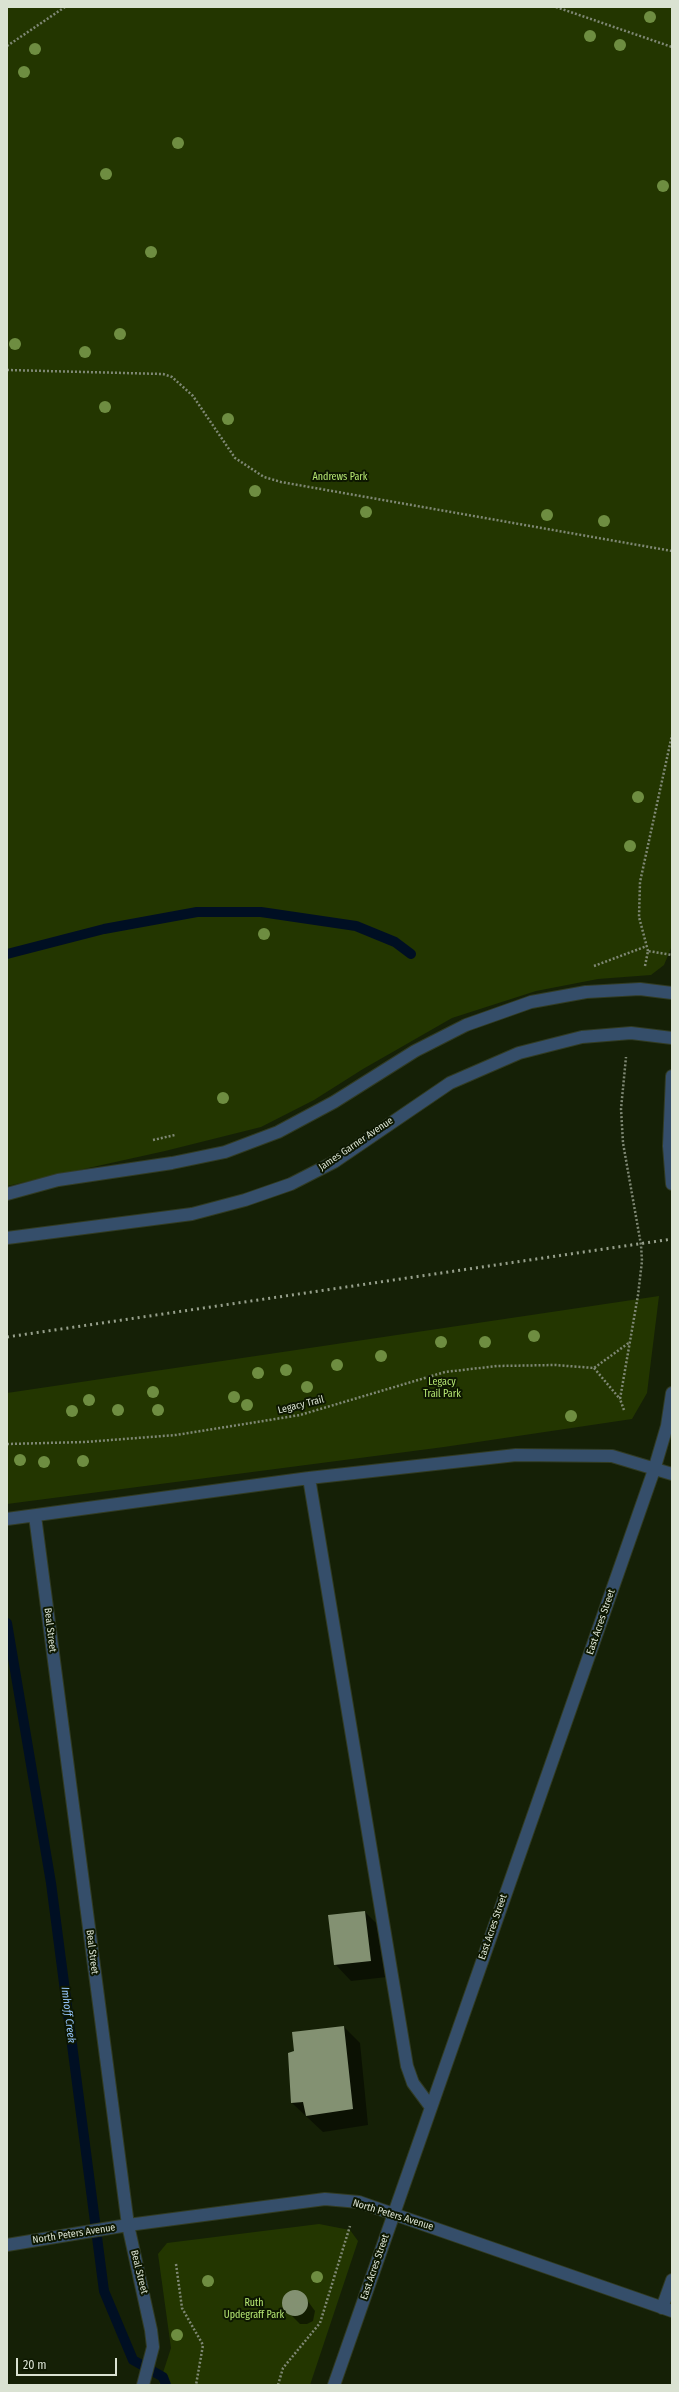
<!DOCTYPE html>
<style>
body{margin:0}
#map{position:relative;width:679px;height:2392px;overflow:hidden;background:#152006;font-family:"Fira Sans Condensed",sans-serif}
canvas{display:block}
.frame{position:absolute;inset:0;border:8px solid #dae2d2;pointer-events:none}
.scale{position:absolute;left:16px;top:2358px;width:101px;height:18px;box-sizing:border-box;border:2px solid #dae2d2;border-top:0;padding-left:5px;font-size:12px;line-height:14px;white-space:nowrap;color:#dae2d2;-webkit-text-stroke:3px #0d1700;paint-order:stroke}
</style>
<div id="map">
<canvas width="679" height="2392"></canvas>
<div class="frame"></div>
<div class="scale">20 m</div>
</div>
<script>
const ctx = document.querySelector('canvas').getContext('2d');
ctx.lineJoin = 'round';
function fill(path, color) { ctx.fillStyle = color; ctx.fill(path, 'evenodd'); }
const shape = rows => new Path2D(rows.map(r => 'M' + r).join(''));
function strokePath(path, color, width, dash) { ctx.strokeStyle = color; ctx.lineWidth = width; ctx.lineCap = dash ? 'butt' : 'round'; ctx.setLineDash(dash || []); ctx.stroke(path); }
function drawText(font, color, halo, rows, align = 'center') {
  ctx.font = font + ' "Fira Sans Condensed",sans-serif'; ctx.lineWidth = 4; ctx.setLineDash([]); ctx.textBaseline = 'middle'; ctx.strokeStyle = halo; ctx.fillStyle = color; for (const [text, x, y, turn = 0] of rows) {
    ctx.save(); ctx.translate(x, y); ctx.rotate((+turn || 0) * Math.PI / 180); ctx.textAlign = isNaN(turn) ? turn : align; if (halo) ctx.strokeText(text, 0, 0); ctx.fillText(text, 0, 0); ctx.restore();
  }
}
const green = shape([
 [7,7,672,7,672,946,664,965,651,975,598,979,536,991,452,1018,363,1069,314,1100,261,1127,165,1151,7,1186],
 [659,1296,647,1393,632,1419,444,1447,7,1504,7,1393],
 [319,2224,350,2230,358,2241,310,2385,159,2385,171,2348,158,2254,167,2243]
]);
const shadow = shape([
 [365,1912,381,1928,387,1977,351,1981,335,1964,329,1916],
 [344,2027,360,2043,368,2125,323,2132,292,2103,295,2051],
 [293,2291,302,2293,315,2311,313,2321,307,2324,300,2324,283,2307,285,2296]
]);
const stream = shape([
 [7,954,104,929,197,912,261,912,356,926,395,942,411,954],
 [7,1623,51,1883,104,2291,133,2360,163,2377,166,2385]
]);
const building = shape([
 [365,1911,371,1961,334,1965,328,1915],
 [344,2026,353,2109,306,2116,303,2102,291,2103,288,2053,294,2051,292,2032],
 '282 2303a13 13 0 1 1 26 0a13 13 0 1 1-26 0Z'
]);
const path = shape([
 [556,7,672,47],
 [7,46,65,7],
 [7,370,163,374,172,377,193,396,235,458,264,477,281,482,672,551],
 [648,951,639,917,640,882,672,735],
 [594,966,647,946],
 [645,966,648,951,672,955],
 [153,1140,175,1135],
 [594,1368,620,1399],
 [624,1410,620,1399,638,1295,642,1261,641,1245,623,1143,621,1109,626,1057],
 [7,1444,85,1442,176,1435,257,1422,300,1415,445,1372,497,1366,555,1365,594,1368,630,1342],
 [176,2264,182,2308,203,2345,196,2385],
 [278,2385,283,2368,320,2323,350,2226]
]);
const minor = shape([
 [672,1076,669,1146,672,1184],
 [7,1194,58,1180,172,1163,225,1152,278,1132,334,1102,415,1051,466,1025,531,1002,586,992,640,989,672,993],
 [7,1238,192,1214,245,1200,291,1184,334,1162,450,1083,519,1053,582,1037,631,1033,672,1038],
 [309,1478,407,2066,413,2083,430,2106],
 [35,1516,128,2225,151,2330,153,2347,143,2385],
 [7,1519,309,1478,516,1455,612,1456,672,1474],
 [7,2245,128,2225,325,2199,359,2202,672,2311],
 [662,2308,672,2280],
 [334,2385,654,1470,667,1426,672,1393]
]);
const rail = shape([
 [7,1337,672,1239]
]);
const trees = [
 [650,17],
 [590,36],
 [620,45],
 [35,49],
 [24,72],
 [178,143],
 [106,174],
 [663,186],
 [151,252],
 [120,334],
 [15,344],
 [85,352],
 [105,407],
 [228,419],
 [255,491],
 [366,512],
 [547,515],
 [604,521],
 [638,797],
 [630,846],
 [264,934],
 [223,1098],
 [534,1336],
 [441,1342],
 [485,1342],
 [381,1356],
 [337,1365],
 [286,1370],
 [258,1373],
 [307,1387],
 [153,1392],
 [234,1397],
 [89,1400],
 [247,1405],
 [118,1410],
 [158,1410],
 [72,1411],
 [571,1416],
 [20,1460],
 [83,1461],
 [44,1462],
 [317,2277],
 [208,2281],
 [177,2335]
];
const parkNames = [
 ["Andrews Park",340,477],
 ["Legacy",442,1382],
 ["Trail Park",442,1394],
 ["Ruth",254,2303],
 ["Updegraff Park",254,2315]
];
const streetNames = [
 ["James Garner Avenue",356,1144,-34],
 ["Legacy Trail",301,1405,-14],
 ["East Acres Street",601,1622,-71],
 ["Beal Street",50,1630,83],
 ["East Acres Street",493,1927,-71],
 ["Beal Street",92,1952,83],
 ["North Peters Avenue",393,2215,17],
 ["North Peters Avenue",74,2234,-9],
 ["East Acres Street",375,2267,-71],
 ["Beal Street",139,2272,76]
];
const waterNames = [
 ["Imhoff Creek",68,2015,83]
];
fill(green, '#233600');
fill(shadow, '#0007');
strokePath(stream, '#000f23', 10);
fill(building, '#839172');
strokePath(minor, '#313b23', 14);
strokePath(path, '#7f8874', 2.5, [2, 2]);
strokePath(minor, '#354e6a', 12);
strokePath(rail, '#97a08c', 3, [2, 4]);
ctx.fillStyle = '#6e8d41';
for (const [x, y] of trees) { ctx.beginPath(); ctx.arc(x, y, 6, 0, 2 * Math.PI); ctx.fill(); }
drawText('10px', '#b6e772', '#0d1700', parkNames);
drawText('10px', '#dae2d2', '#0d1700', streetNames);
drawText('italic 11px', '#94c4fa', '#0d1700', waterNames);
</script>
